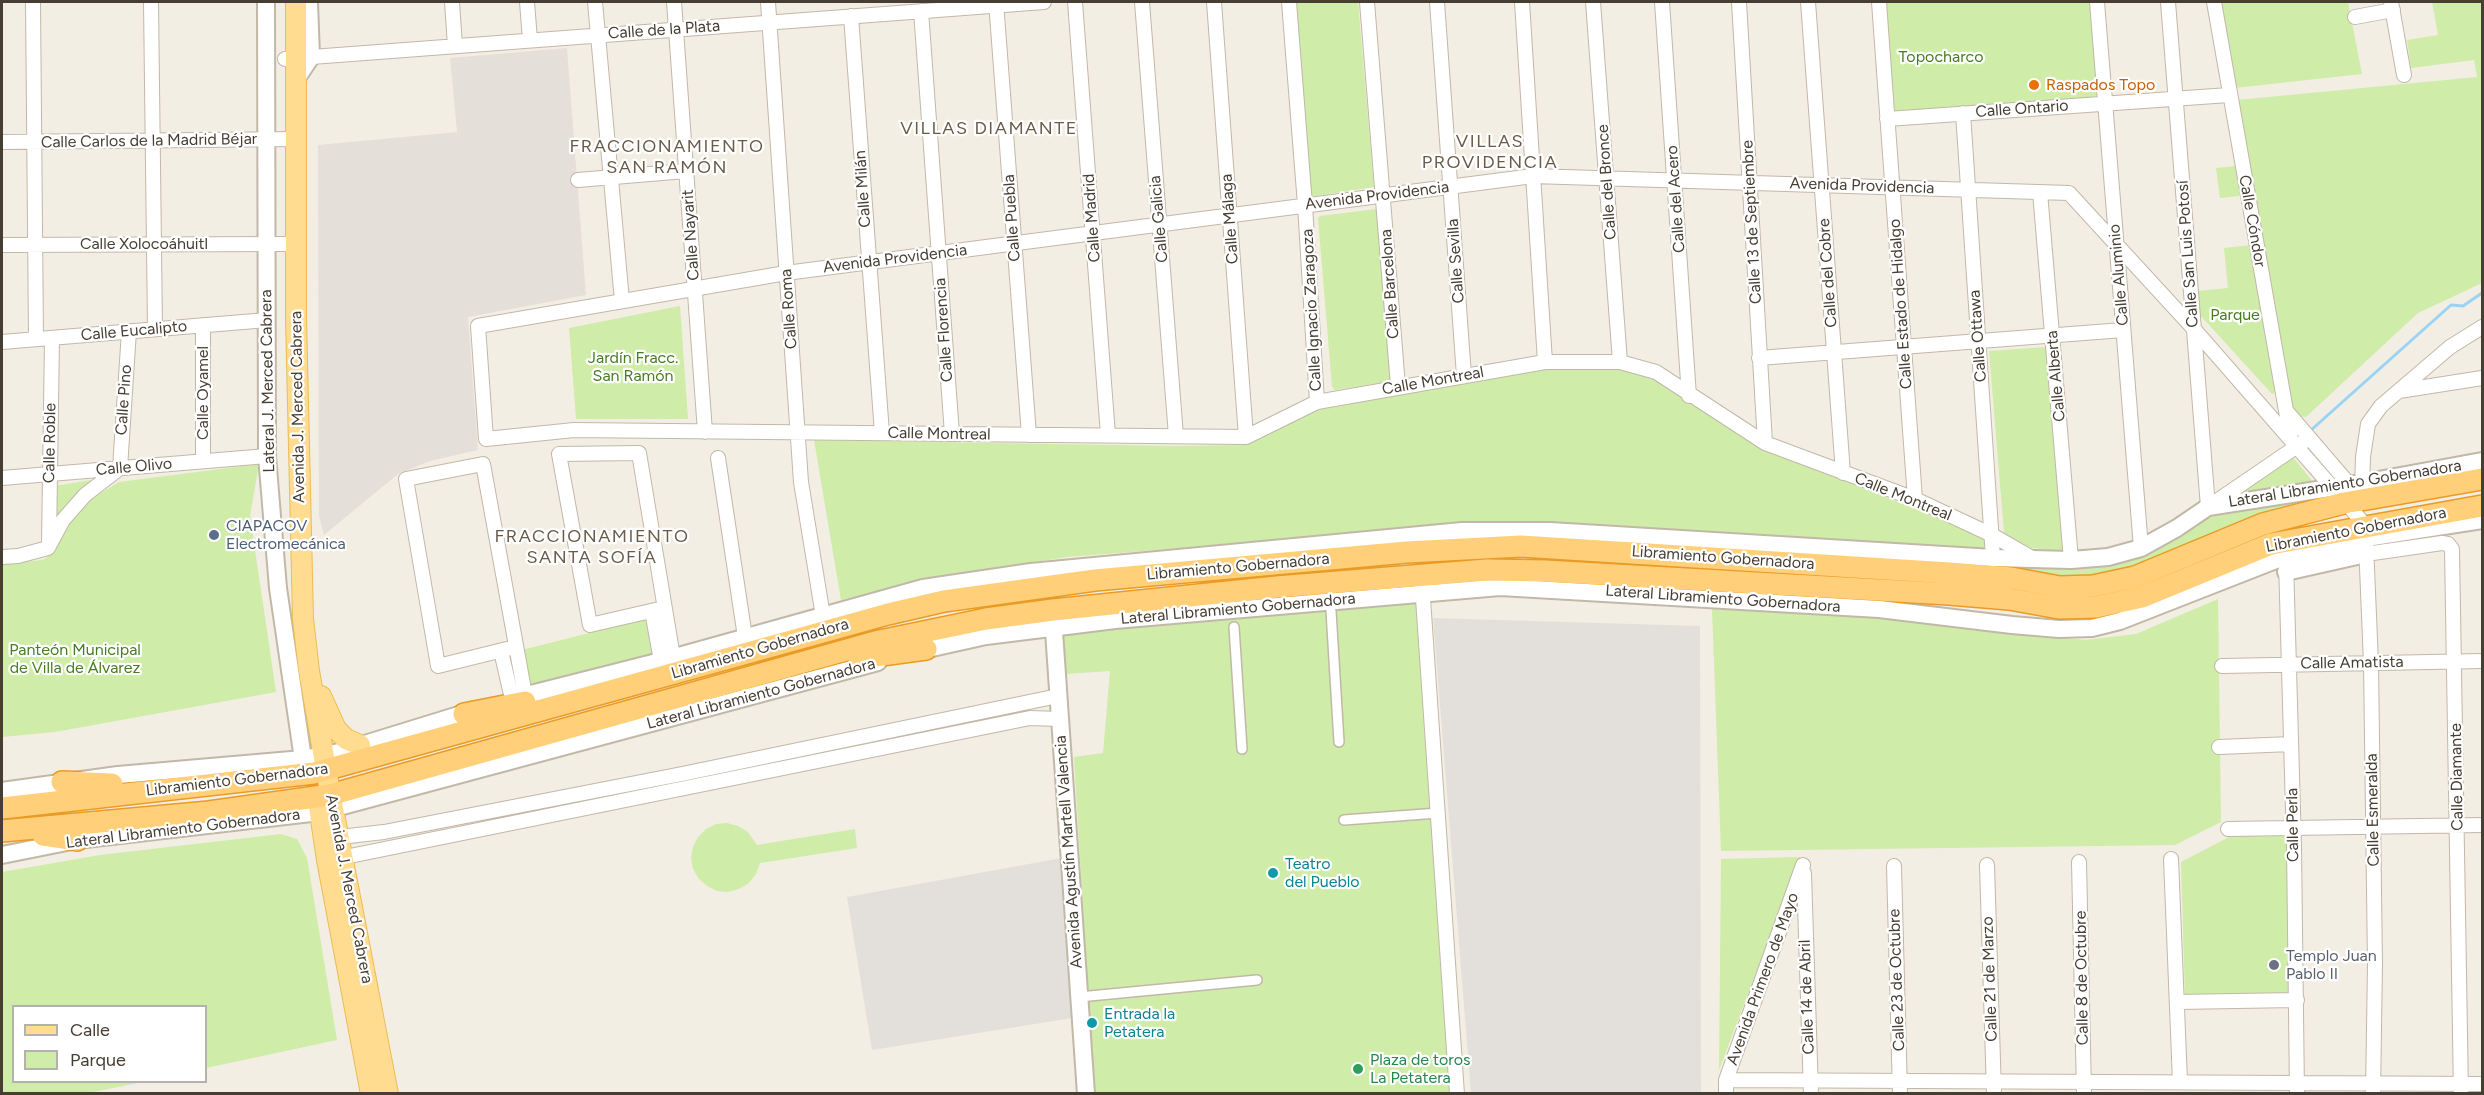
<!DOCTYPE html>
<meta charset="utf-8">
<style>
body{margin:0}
#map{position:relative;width:2484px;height:1095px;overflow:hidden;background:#f3eee3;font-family:Figtree,sans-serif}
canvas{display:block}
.frame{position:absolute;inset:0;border:3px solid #463e33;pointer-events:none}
.legend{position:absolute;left:12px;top:1005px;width:195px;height:78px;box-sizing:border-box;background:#fff;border:2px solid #b5b2ad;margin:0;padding:8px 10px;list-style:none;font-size:18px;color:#463e33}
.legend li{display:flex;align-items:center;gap:12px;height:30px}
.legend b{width:30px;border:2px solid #b5b2ad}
</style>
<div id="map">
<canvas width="2484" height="1095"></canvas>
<div class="frame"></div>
<ul class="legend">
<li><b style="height:8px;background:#ffdc90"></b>Calle</li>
<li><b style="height:16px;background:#cfeca8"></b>Parque</li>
</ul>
</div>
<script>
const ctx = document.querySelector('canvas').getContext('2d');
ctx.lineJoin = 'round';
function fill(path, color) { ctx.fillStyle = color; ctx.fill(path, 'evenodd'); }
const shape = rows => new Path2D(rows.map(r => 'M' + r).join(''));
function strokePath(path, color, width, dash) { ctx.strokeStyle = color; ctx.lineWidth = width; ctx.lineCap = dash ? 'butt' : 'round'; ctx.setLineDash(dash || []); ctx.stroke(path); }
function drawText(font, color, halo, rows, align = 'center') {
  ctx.font = font + ' Figtree,sans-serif'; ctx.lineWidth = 4.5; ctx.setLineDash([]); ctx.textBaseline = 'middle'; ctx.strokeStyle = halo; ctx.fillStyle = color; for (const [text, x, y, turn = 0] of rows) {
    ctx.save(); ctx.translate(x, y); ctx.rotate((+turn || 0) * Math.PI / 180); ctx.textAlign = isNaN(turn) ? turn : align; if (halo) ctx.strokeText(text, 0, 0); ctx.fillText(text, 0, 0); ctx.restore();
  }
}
const industrial = shape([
 [567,48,586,295,468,317,478,450,430,461,398,474,324,535,319,516,318,145,457,132,450,58]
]);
const green = shape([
 [1293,2,1358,2,1374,187,1310,197],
 [1881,2,2093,2,2101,100,1890,116],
 [2221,2,2348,2,2362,74,2235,88],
 [2432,2,2482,2,2482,283,2418,313,2306,417,2293,415,2237,100,2477,77,2474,60,2411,68,2407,40,2438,35],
 [2236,166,2240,196,2220,198,2216,168],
 [1376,209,1379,212,1390,380,1387,382,1335,390,1332,387,1318,218,1320,216],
 [2251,245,2276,392,2272,394,2200,315,2198,291,2228,288,2224,248],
 [680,306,688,419,576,419,569,328],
 [2046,347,2064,552,2031,548,2004,533,1989,351],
 [1549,369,1626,370,1653,378,1763,449,1987,537,1986,552,1502,523,1067,557,919,581,841,600,814,440,1175,446,1244,445,1319,409],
 [2292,456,2317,487,2231,497],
 [259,464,250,516,276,692,55,732,2,737,2,564,43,560,55,551,69,524,91,499,119,482],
 [91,480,55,520,55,486],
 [2324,495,2325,499,2294,505,2255,517,2134,567,2109,575,2055,578,2024,572,2025,565,2098,564,2208,515],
 [1419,599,1452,1093,1094,1093,1074,757,1103,753,1110,671,1066,674,1063,632],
 [2218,599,2221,822,2175,845,1721,851,1712,609,1880,618,2085,640,2136,634],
 [648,618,655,655,528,690,522,650],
 [727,823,738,826,748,832,757,845,855,829,857,848,760,863,756,874,749,883,739,889,728,892,717,891,707,886,699,879,693,869,691,858,693,847,698,837,706,829,716,824],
 [281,834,297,839,307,858,337,1040,206,1068,206,1006,14,1006,14,1082,143,1082,88,1093,2,1093,2,872,100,855],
 [2289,834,2292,995,2185,997,2181,862,2231,836],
 [1800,857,1719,1070,1721,859]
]);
const parking = shape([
 [1433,618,1700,626,1701,1093,1471,1093],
 [1067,857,1079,1017,872,1050,847,897]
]);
const stream = shape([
 [2310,431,2451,305,2463,306,2482,293]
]);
const pedestrian = shape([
 [1331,611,1339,742],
 [1234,627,1242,749],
 [1344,820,1438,813],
 [1079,997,1257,980]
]);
const minor = shape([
 [33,2,36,339],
 [151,2,155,329],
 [452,2,455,46],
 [527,2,530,40],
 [595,2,622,301],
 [674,2,705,432],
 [768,2,801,482,823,616],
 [996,2,1029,435],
 [1075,2,1108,435],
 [1142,2,1176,436],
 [1214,2,1246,437],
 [1289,2,1305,205,1317,402],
 [1367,2,1398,386],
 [1437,2,1464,376],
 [1522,2,1545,362],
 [1593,2,1620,362],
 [1662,2,1689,396],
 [1739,2,1765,443],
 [1808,2,1843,473],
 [1879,2,1915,499],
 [2097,2,2141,548],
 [2168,2,2208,507,2309,438],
 [2214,2,2291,439],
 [2391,2,2404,75],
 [921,11,952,434],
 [851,16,882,433],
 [2355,17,2393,10],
 [285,59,1044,2],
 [1963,113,1993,558],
 [1887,119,2229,95],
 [2,142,297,139],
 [578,180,686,171],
 [2040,192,2071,560],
 [2,245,286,244],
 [2,342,267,320],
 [1759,358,2123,330],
 [2399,391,2482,378],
 [2288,413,2354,490],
 [718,458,745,637],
 [203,461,203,325],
 [2,478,267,456],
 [2362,492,2363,457,2368,424,2381,406,2450,347,2482,327],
 [49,543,52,338],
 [2366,544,2371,663,2375,964,2373,1094],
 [2366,554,2442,543,2448,544,2452,549,2461,1094],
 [2,557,18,556,48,548,63,520,85,495,120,468,129,331],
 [2032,558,1992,535,1915,499,1765,443,1656,372,1620,362,1545,362,1317,402,1246,437,574,430,486,439,478,326,786,273,1533,176,2069,193,2194,329,2366,526],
 [2286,561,2294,846,2297,1094],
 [1422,584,1457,1094],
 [664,608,590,625,559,454,639,453,673,657],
 [652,611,661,661],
 [515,647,438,666,406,479,483,464,525,695],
 [501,651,512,699],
 [2222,666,2482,661],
 [2219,747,2291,744],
 [2228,829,2482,825],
 [331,838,384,832,682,774,1058,696],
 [335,859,1030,718,1060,719],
 [2171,859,2180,1082],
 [2079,862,2084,1094],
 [1987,865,1994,1094],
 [1894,866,1900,1094],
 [1804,873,1811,1094],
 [2177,1002,2297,1000],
 [1726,1080,2482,1084],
 [1726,1094,1726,1080,1803,865]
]);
const tertiary = shape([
 [266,2,267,456,278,588,303,759],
 [297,78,311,57,309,2],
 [2286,572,2366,554],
 [1053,617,1086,1094],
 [914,652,986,636,1115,620,1500,587,1879,609,2012,625,2059,629,2092,628,2120,621,2286,556,2366,538,2482,520],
 [511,699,661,661,923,588,1031,572,1462,531,1550,531,1993,558,2071,560,2108,557,2141,548,2177,528,2208,507,2362,483,2482,461],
 [2,791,118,775,303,759,339,752,475,710],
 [2,855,77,840,320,812,878,662]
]);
const primary = shape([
 [296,2,296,317,303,619,309,671,333,809,388,1094],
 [321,696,336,729,346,739,360,745],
 [319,806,327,860,371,1094]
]);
const trunk = shape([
 [859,658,926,649],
 [464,714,525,702],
 [62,782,112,784],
 [2,808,314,773,888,614,944,601,1095,580,1407,552,1521,546,1950,573,2011,578,2060,587,2093,586,2135,577,2263,524,2344,503,2482,479],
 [2,831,209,812,330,795,875,642,986,619,1053,610,1277,587,1487,570,1545,571,1949,594,2009,599,2059,608,2096,607,2142,597,2271,544,2482,506],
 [43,835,77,840]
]);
const markers = [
 [2034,85,6,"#e8710a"],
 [214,535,6,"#5c6f8a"],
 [1273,873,6,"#0f9aa8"],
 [2274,965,6,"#6b7280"],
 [1092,1023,6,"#0f9aa8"],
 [1358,1069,6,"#2e9e5b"]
];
const streetNames = [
 ["Calle de la Plata",664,30,-4],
 ["Calle Ontario",2022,109,-4],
 ["Calle Carlos de la Madrid Béjar",149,141,-1],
 ["Calle del Bronce",1607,182,-94],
 ["Avenida Providencia",1862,186,2],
 ["Calle Milán",863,189,-94],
 ["Avenida Providencia",1377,196,-7],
 ["Calle del Acero",1676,199,-94],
 ["Calle Puebla",1012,218,-94],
 ["Calle Madrid",1092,218,-94],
 ["Calle Galicia",1159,219,-95],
 ["Calle Málaga",1230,219,-94],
 ["Calle Cóndor",2252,221,80],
 ["Calle 13 de Septiembre",1752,222,-93],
 ["Calle Nayarit",691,235,-94],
 ["Calle Xolocoáhuitl",144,244],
 ["Calle San Luis Potosí",2188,254,-94],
 ["Avenida Providencia",895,259,-7],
 ["Calle Sevilla",1456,261,-94],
 ["Calle del Cobre",1828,273,-94],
 ["Calle Aluminio",2119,275,-95],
 ["Calle Barcelona",1390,284,-94],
 ["Calle Estado de Hidalgo",1901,304,-94],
 ["Calle Roma",789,309,-94],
 ["Calle Ignacio Zaragoza",1312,310,-93],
 ["Calle Florencia",944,330,-94],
 ["Calle Eucalipto",134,331,-5],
 ["Calle Ottawa",1978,336,-94],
 ["Calle Alberta",2056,376,-95],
 ["Lateral J. Merced Cabrera",268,381,-91],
 ["Calle Montreal",1433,381,-10],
 ["Calle Oyamel",203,393,-90],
 ["Calle Pino",124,400,-86],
 ["Avenida J. Merced Cabrera",298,407,-91],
 ["Calle Montreal",939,434,1],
 ["Calle Roble",50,443,-89],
 ["Calle Olivo",134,467,-5],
 ["Lateral Libramiento Gobernadora",2345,484,-9],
 ["Calle Montreal",1903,497,22],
 ["Libramiento Gobernadora",2356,530,-11],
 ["Libramiento Gobernadora",1723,558,4],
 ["Libramiento Gobernadora",1238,567,-5],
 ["Lateral Libramiento Gobernadora",1723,599,4],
 ["Lateral Libramiento Gobernadora",1238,609,-5],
 ["Libramiento Gobernadora",760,649,-16],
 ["Calle Amatista",2352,663,-1],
 ["Lateral Libramiento Gobernadora",761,694,-15],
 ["Calle Diamante",2457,777,-91],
 ["Libramiento Gobernadora",237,780,-7],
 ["Calle Esmeralda",2373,810,-91],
 ["Calle Perla",2293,825,-91],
 ["Lateral Libramiento Gobernadora",183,829,-7],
 ["Avenida Agustín Martell Valencia",1069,852,-94],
 ["Avenida J. Merced Cabrera",349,889,79],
 ["Calle 8 de Octubre",2082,978,-91],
 ["Avenida Primero de Mayo",1763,979,-70],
 ["Calle 21 de Marzo",1990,979,-92],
 ["Calle 23 de Octubre",1897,980,-92],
 ["Calle 14 de Abril",1807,997,-92]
];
const parkNames = [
 ["Topocharco",1941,57],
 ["Parque",2235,315],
 ["Jardín Fracc.",633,358],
 ["San Ramón",633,376],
 ["Panteón Municipal",75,650],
 ["de Villa de Álvarez",75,668]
];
const foodNames = [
 ["Raspados Topo",2046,85]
];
const serviceNames = [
 ["CIAPACOV",226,526],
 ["Electromecánica",226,544]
];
const cultureNames = [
 ["Teatro",1285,864],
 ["del Pueblo",1285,882],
 ["Entrada la",1104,1014],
 ["Petatera",1104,1032]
];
const worshipNames = [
 ["Templo Juan",2286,956],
 ["Pablo II",2286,974]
];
const leisureNames = [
 ["Plaza de toros",1370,1060],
 ["La Petatera",1370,1078]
];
const neighbourhoodNames = [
 ["VILLAS DIAMANTE",989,129],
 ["VILLAS",1490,142],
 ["PROVIDENCIA",1490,163],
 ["FRACCIONAMIENTO",667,147],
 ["SAN RAMÓN",667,168],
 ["FRACCIONAMIENTO",592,537],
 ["SANTA SOFÍA",592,558]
];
fill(industrial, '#e5dfd9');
fill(green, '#cfeca8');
fill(parking, '#e3e0dc');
strokePath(stream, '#99d3f6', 3);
strokePath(pedestrian, '#c2b8a8', 12);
strokePath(minor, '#c2b8a8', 16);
strokePath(tertiary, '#c2b8a8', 20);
strokePath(primary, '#edbb57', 22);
strokePath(trunk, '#ea9b26', 24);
strokePath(pedestrian, '#fff', 9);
strokePath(minor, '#fff', 14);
strokePath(tertiary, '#fff', 16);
strokePath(primary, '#ffdc90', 20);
strokePath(trunk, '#ffd079', 21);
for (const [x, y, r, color] of markers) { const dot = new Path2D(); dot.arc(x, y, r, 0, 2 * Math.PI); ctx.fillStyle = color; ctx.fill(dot); strokePath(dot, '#fff', 2); }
drawText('16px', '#463e33', '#fff', streetNames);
drawText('16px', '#477c22', '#fff', parkNames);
drawText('16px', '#c56008', '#fff', foodNames, 'left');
drawText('16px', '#4e5e75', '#fff', serviceNames, 'left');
drawText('16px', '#0d838f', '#fff', cultureNames, 'left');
drawText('16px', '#5b616d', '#fff', worshipNames, 'left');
drawText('16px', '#27864d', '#fff', leisureNames, 'left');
ctx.letterSpacing = '1.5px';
drawText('18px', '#695b49', '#fff', neighbourhoodNames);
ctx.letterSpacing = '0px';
</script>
